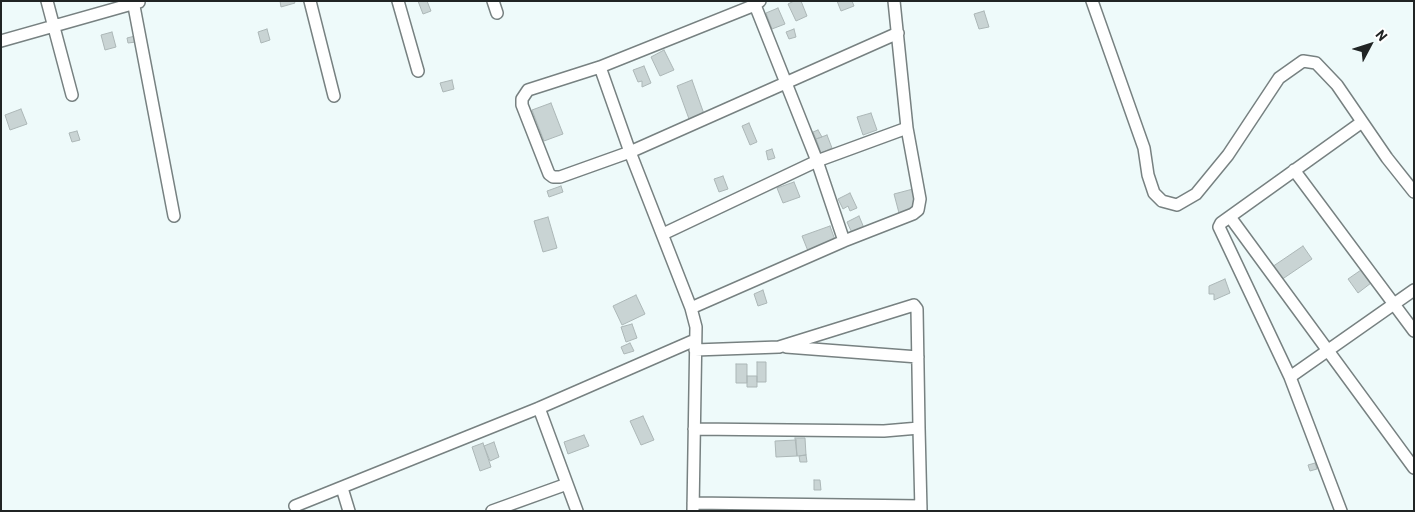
<!DOCTYPE html>
<style>
body{margin:0}
#map{position:relative;width:1415px;height:512px;overflow:hidden;background:#eefafa;font-family:Barlow,sans-serif}
canvas{display:block}
.frame{position:absolute;inset:0;border:2px solid #202424;pointer-events:none}
.north{position:absolute;left:1345px;top:20px;width:50px;height:50px;-webkit-text-stroke:4px #fff;paint-order:stroke;rotate:50deg;font-size:14px;font-weight:700;line-height:20px;text-align:center;color:#202424}
.north::after{content:'';display:block;margin:auto;width:18px;height:22px;background:#202424;clip-path:polygon(50% 0,100% 100%,50% 72%,0 100%)}
</style>
<div id="map">
<canvas width="1415" height="512"></canvas>
<div class="frame"></div>
<div class="north">N</div>
</div>
<script>
const ctx = document.querySelector('canvas').getContext('2d');
ctx.lineJoin = 'round';
function fill(path, color) { ctx.fillStyle = color; ctx.fill(path, 'evenodd'); }
const shape = rows => new Path2D(rows.map(r => 'M' + r).join(''));
function strokePath(path, color, width, dash) { ctx.strokeStyle = color; ctx.lineWidth = width; ctx.lineCap = dash ? 'butt' : 'round'; ctx.setLineDash(dash || []); ctx.stroke(path); }
const building = shape([
 [280,1,294,1,295,3,281,7,280,1],
 [418,1,427,1,431,11,423,14,418,1],
 [794,1,801,1,807,16,796,21,788,4,794,1],
 [837,1,852,1,854,6,841,11,837,1],
 [778,8,785,24,772,29,766,13,778,8],
 [984,11,989,27,979,29,974,14,984,11],
 [267,29,270,40,261,43,258,32,267,29],
 [794,29,796,37,789,39,786,32,794,29],
 [112,32,116,47,105,50,101,35,112,32],
 [135,36,136,42,128,43,127,38,135,36],
 [664,50,674,70,660,76,651,57,664,50],
 [644,66,651,83,642,87,642,81,638,82,633,70,644,66],
 [452,80,454,89,443,92,440,83,452,80],
 [692,80,704,114,689,119,677,86,692,80],
 [551,103,563,134,544,141,532,110,551,103],
 [21,109,27,124,10,130,5,115,21,109],
 [871,113,877,130,863,135,857,117,871,113],
 [749,123,757,142,750,145,742,126,749,123],
 [818,130,822,137,816,139,813,132,818,130],
 [77,131,80,140,72,142,69,133,77,131],
 [827,135,832,148,821,153,816,139,827,135],
 [772,149,775,158,768,160,766,151,772,149],
 [723,176,728,189,719,192,714,179,723,176],
 [794,182,800,197,783,203,777,188,794,182],
 [561,186,563,192,549,197,547,191,561,186],
 [913,189,918,207,899,213,894,194,913,189],
 [850,193,857,208,850,211,848,206,843,209,838,199,850,193],
 [859,216,864,228,852,233,847,222,859,216],
 [548,217,557,248,543,252,534,221,548,217],
 [830,226,835,240,808,251,802,236,830,226],
 [1303,246,1312,259,1281,280,1272,267,1303,246],
 [1361,270,1371,283,1358,293,1348,279,1361,270],
 [1225,279,1230,293,1214,300,1214,294,1209,294,1209,286,1225,279],
 [763,290,767,303,758,306,754,294,763,290],
 [636,295,645,314,622,325,613,306,636,295],
 [632,324,637,338,626,342,621,327,632,324],
 [630,343,634,351,624,354,621,347,630,343],
 [757,362,766,362,766,382,757,382,757,362],
 [736,364,747,364,747,383,736,383,736,364],
 [747,376,757,376,757,387,747,387,747,376],
 [643,416,654,440,641,445,630,421,643,416],
 [584,435,589,446,568,454,564,442,584,435],
 [795,438,805,438,806,455,797,456,795,438],
 [796,440,797,456,776,457,775,441,796,440],
 [494,442,499,457,490,461,484,446,494,442],
 [483,443,491,467,480,471,472,447,483,443],
 [806,455,807,462,800,462,799,456,806,455],
 [1315,463,1317,469,1310,471,1308,465,1315,463],
 [814,480,820,480,821,490,814,490,814,480]
]);
const minor = shape([
 [47,1,72,95],
 [133,1,174,216],
 [310,1,334,96],
 [398,1,418,71],
 [493,1,497,13],
 [760,1,755,5,600,67,528,90,522,99,522,105,549,174,553,177,560,177,630,152,898,33],
 [1092,1,1144,148,1148,175,1154,193,1162,201,1177,205,1196,194,1228,155,1279,78,1303,61,1316,63,1337,85,1387,158,1414,192],
 [755,5,817,161,844,241],
 [1,41,139,2],
 [600,67,630,152,691,308,696,327,693,511],
 [1294,170,1414,331],
 [1230,217,1414,468],
 [663,234,817,161,907,128],
 [691,308,844,241,913,214,918,210,920,199,907,128,894,1],
 [786,347,918,357],
 [695,350,779,347,914,305,917,309,919,428],
 [1290,377,1414,290],
 [539,408,577,511],
 [694,429,884,431,919,428,921,511],
 [342,488,349,511],
 [693,503,921,506],
 [295,506,539,408,695,340],
 [492,511,567,484],
 [1341,511,1290,377,1219,227,1221,223,1362,122]
]);
fill(building, '#c9d4d4');
strokePath(building, '#acb7b7', 1);
strokePath(minor, '#778181', 14);
strokePath(minor, '#fff', 11);
</script>
